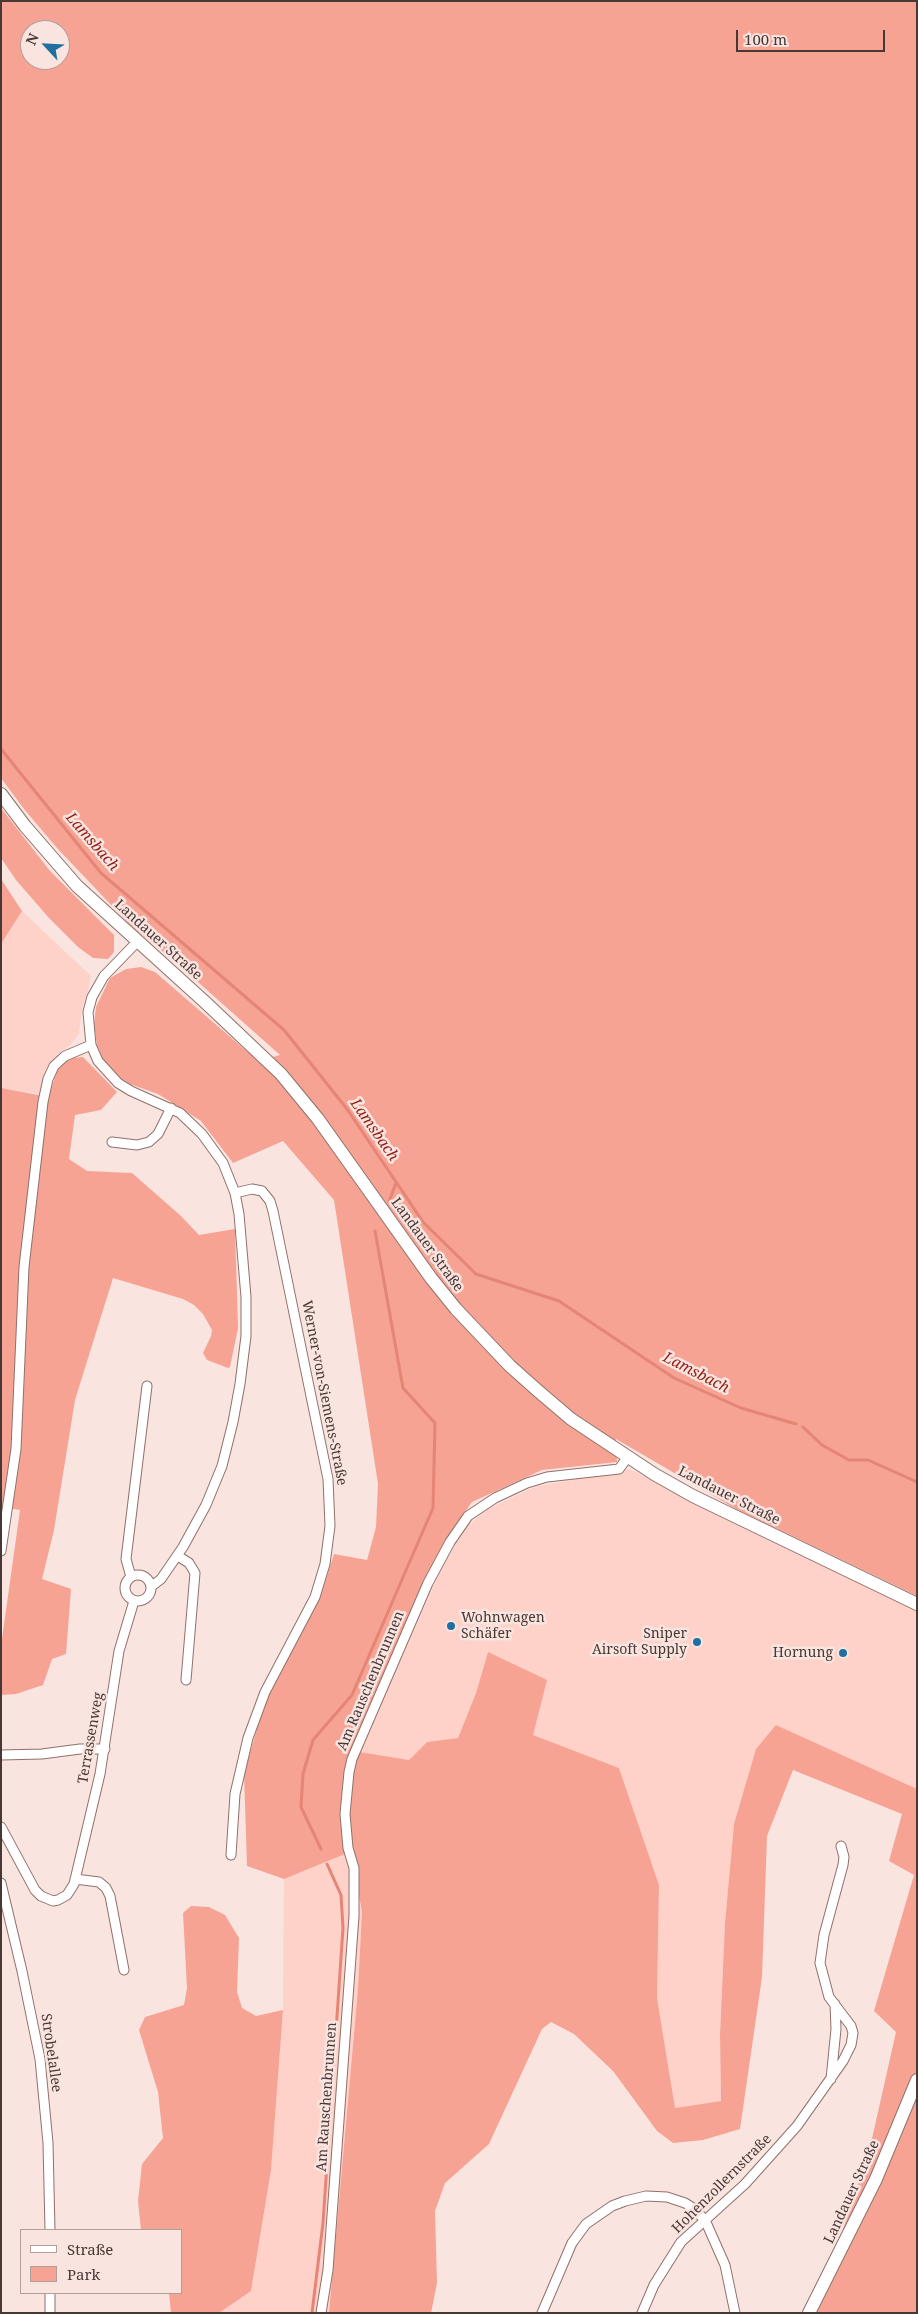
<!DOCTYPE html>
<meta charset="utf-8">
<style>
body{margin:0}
#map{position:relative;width:918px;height:2314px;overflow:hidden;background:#fae4e0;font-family:"Noto Serif",serif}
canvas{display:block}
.frame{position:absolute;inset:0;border:2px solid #473836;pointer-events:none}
.legend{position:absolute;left:20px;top:2229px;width:162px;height:65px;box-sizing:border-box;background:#fae4e0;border:1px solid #b29f9c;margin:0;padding:6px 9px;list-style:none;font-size:15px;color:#473836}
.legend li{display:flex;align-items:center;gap:10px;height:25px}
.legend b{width:25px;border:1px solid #b29f9c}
.north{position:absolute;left:20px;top:20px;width:50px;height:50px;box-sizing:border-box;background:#fae4e0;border:1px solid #b29f9c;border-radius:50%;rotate:295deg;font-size:14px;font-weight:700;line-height:20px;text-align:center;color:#473836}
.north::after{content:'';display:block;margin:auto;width:18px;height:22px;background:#1d70a0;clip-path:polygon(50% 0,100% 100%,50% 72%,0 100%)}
.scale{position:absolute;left:736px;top:30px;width:149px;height:22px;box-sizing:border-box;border:2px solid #473836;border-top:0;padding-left:6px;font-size:15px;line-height:18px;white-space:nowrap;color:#473836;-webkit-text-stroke:4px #fae4e0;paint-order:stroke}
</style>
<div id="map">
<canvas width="918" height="2314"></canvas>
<div class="frame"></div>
<ul class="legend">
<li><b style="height:6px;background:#fff"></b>Straße</li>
<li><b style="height:14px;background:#f6a394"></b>Park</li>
</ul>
<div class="north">N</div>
<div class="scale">100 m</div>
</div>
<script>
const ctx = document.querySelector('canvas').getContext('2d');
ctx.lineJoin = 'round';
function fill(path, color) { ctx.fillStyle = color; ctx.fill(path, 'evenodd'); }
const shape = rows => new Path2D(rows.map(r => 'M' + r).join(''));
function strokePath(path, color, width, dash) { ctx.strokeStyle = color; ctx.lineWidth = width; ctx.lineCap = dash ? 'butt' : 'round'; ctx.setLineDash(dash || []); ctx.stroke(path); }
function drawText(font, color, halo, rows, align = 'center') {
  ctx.font = font + ' "Noto Serif",serif'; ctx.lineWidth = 5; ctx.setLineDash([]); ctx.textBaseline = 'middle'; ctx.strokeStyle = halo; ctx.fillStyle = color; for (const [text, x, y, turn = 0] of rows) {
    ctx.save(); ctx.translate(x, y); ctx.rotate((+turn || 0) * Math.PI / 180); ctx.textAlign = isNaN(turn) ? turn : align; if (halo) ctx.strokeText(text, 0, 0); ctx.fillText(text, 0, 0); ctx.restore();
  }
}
const built = shape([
 [22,911,91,976,88,991,82,1008,79,1034,71,1044,56,1056,46,1070,39,1094,1,1088,1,944],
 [630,1469,721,1517,917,1609,917,1789,776,1725,734,1824,725,1923,720,2034,721,2101,675,2108,657,1998,659,1885,619,1768,533,1735,488,1652,476,1693,458,1738,427,1742,409,1760,360,1752,440,1571,464,1529,486,1510,534,1487],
 [345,1854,362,1912,358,1989,329,2313,219,2313,251,2291,271,2170,283,2010,284,1879]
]);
const green = shape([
 [1,1,917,1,917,1596,736,1509,616,1439,617,1462,542,1470,472,1502,445,1540,389,1661,356,1742,345,1854,284,1879,247,1866,244,1773,265,1702,321,1595,334,1554,367,1560,376,1527,378,1484,334,1200,283,1141,233,1163,201,1121,158,1094,130,1084,119,1077,103,1059,97,1045,94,1024,96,1007,110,978,126,969,141,967,155,972,258,1061,280,1055,172,959,132,927,57,848,24,809,1,778],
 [30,30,60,30,60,60,30,60],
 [1,808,50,871,114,935,114,952,108,959,93,958,78,947,49,918,16,880,1,858],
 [1,879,22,911,1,944],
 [83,1057,117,1092,101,1110,75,1115,69,1159,87,1171,132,1173,181,1216,199,1235,235,1229,238,1328,230,1367,228,1368,207,1360,203,1353,211,1336,212,1330,203,1314,194,1305,183,1299,113,1278,75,1400,54,1530,42,1579,71,1589,66,1654,52,1659,43,1685,16,1694,1,1695,1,1646,20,1510,1,1507,1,1088,49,1097,58,1067,72,1058],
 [488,1652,547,1680,533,1735,619,1768,659,1885,657,1998,675,2108,721,2101,720,2034,725,1923,734,1824,756,1749,776,1725,917,1789,917,2313,816,2313,871,2143,896,2032,874,2011,914,1875,889,1861,902,1814,793,1770,767,1836,762,1977,740,2129,703,2140,673,2143,657,2131,613,2071,574,2034,551,2022,542,2029,489,2144,445,2183,435,2211,437,2283,431,2313,329,2313,358,1989,362,1912,352,1858,350,1833,350,1796,354,1762,360,1752,409,1760,427,1742,458,1738,476,1693],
 [191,1906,209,1907,225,1915,239,1938,237,1992,242,2008,256,2016,283,2010,271,2170,251,2291,219,2313,171,2313,169,2293,181,2293,181,2230,141,2230,138,2201,142,2164,163,2138,158,2092,139,2030,145,2017,184,2005,187,1988,183,1913]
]);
const stream = shape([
 [1,749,101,873,284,1030,347,1109,423,1222,476,1274,559,1301,674,1378,741,1408,796,1424],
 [389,1202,396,1183],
 [803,1427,822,1445,849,1460,868,1460,917,1482],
 [321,1849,301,1807,303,1774,313,1740,352,1695,433,1508,435,1423,403,1388,375,1231],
 [312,2313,323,2223,343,1928,341,1895,327,1864]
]);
const minor = shape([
 [137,942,104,976,92,997,88,1012,91,1045,98,1061,118,1083,131,1091,180,1113,202,1134,223,1163,235,1193,239,1214,246,1297,246,1336,240,1384,233,1422,222,1466,206,1505,183,1547,161,1579,152,1586],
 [112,1142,137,1145,149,1142,158,1134,171,1108],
 [1,1551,16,1449,24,1267,43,1102,48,1079,54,1066,65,1056,91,1045],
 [178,1556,189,1563,195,1573,186,1680],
 '125 1588a13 13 0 1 1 26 0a13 13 0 1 1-26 0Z',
 [131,1577,126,1559,147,1386],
 [1,1755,42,1754,80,1749,105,1749],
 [1,1827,35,1890,41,1896,53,1901,58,1900,67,1895,74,1884,100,1774,119,1651,134,1601],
 [231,1855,235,1794,248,1738,265,1692,315,1597,325,1564,330,1526,328,1479,273,1211,270,1201,262,1191,252,1189,235,1193],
 [75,1879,99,1882,106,1888,110,1896,124,1970],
 [1,1883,22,1971,40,2059,48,2143,50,2230],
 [831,2079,836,2029,835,2004],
 [50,2313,50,2293],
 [321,2313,328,2270,354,1916,354,1868,348,1848,345,1814,349,1772,352,1759,428,1583,450,1542,468,1516,495,1498,527,1483,547,1477,619,1469,627,1458],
 [542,2313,572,2243,586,2224,612,2206,625,2201,646,2196,667,2197,685,2203,693,2208,705,2220,725,2265,735,2313],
 [642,2313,654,2285,681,2242,745,2184,797,2126,843,2061,851,2045,853,2033,851,2026,829,1997,820,1963,824,1935,843,1865,844,1857,841,1846]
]);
const secondary = shape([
 [1,794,25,826,77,886,206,1003,281,1074,318,1119,431,1278,456,1309,510,1366,537,1390,571,1419,654,1474,693,1496,917,1604],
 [809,2313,876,2179,917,2080]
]);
const markers = [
 [451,1626,5,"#1d70a0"],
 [697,1642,5,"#1d70a0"],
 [843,1653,5,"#1d70a0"]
];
const streetNames = [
 ["Landauer Straße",158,940,42],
 ["Landauer Straße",427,1245,54],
 ["Werner-von-Siemens-Straße",324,1393,79],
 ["Landauer Straße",729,1496,27],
 ["Am Rauschenbrunnen",371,1681,-67],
 ["Terrassenweg",91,1738,-80],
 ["Strobelallee",51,2053,82],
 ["Am Rauschenbrunnen",327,2097,-86],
 ["Hohenzollernstraße",722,2184,-45],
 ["Landauer Straße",852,2192,-65]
];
const poiNames = [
 ["Wohnwagen",461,1618,"left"],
 ["Schäfer",461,1634,"left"],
 ["Sniper",687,1634],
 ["Airsoft Supply",687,1650],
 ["Hornung",833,1653]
];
const waterNames = [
 ["Lamsbach",92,842,49],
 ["Lamsbach",374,1130,55],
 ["Lamsbach",696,1373,27]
];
fill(built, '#fed1c9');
fill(green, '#f6a394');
strokePath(stream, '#e58575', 3);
strokePath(minor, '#90706a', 11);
strokePath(secondary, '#90706a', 14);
strokePath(minor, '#fff', 9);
strokePath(secondary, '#fff', 12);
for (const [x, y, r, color] of markers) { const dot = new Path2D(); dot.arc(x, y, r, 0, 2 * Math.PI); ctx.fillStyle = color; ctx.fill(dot); strokePath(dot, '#fae4e0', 2); }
drawText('14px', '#473836', '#fae4e0', streetNames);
drawText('14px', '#473836', '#fae4e0', poiNames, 'right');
drawText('italic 15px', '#911f13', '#fae4e0', waterNames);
</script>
